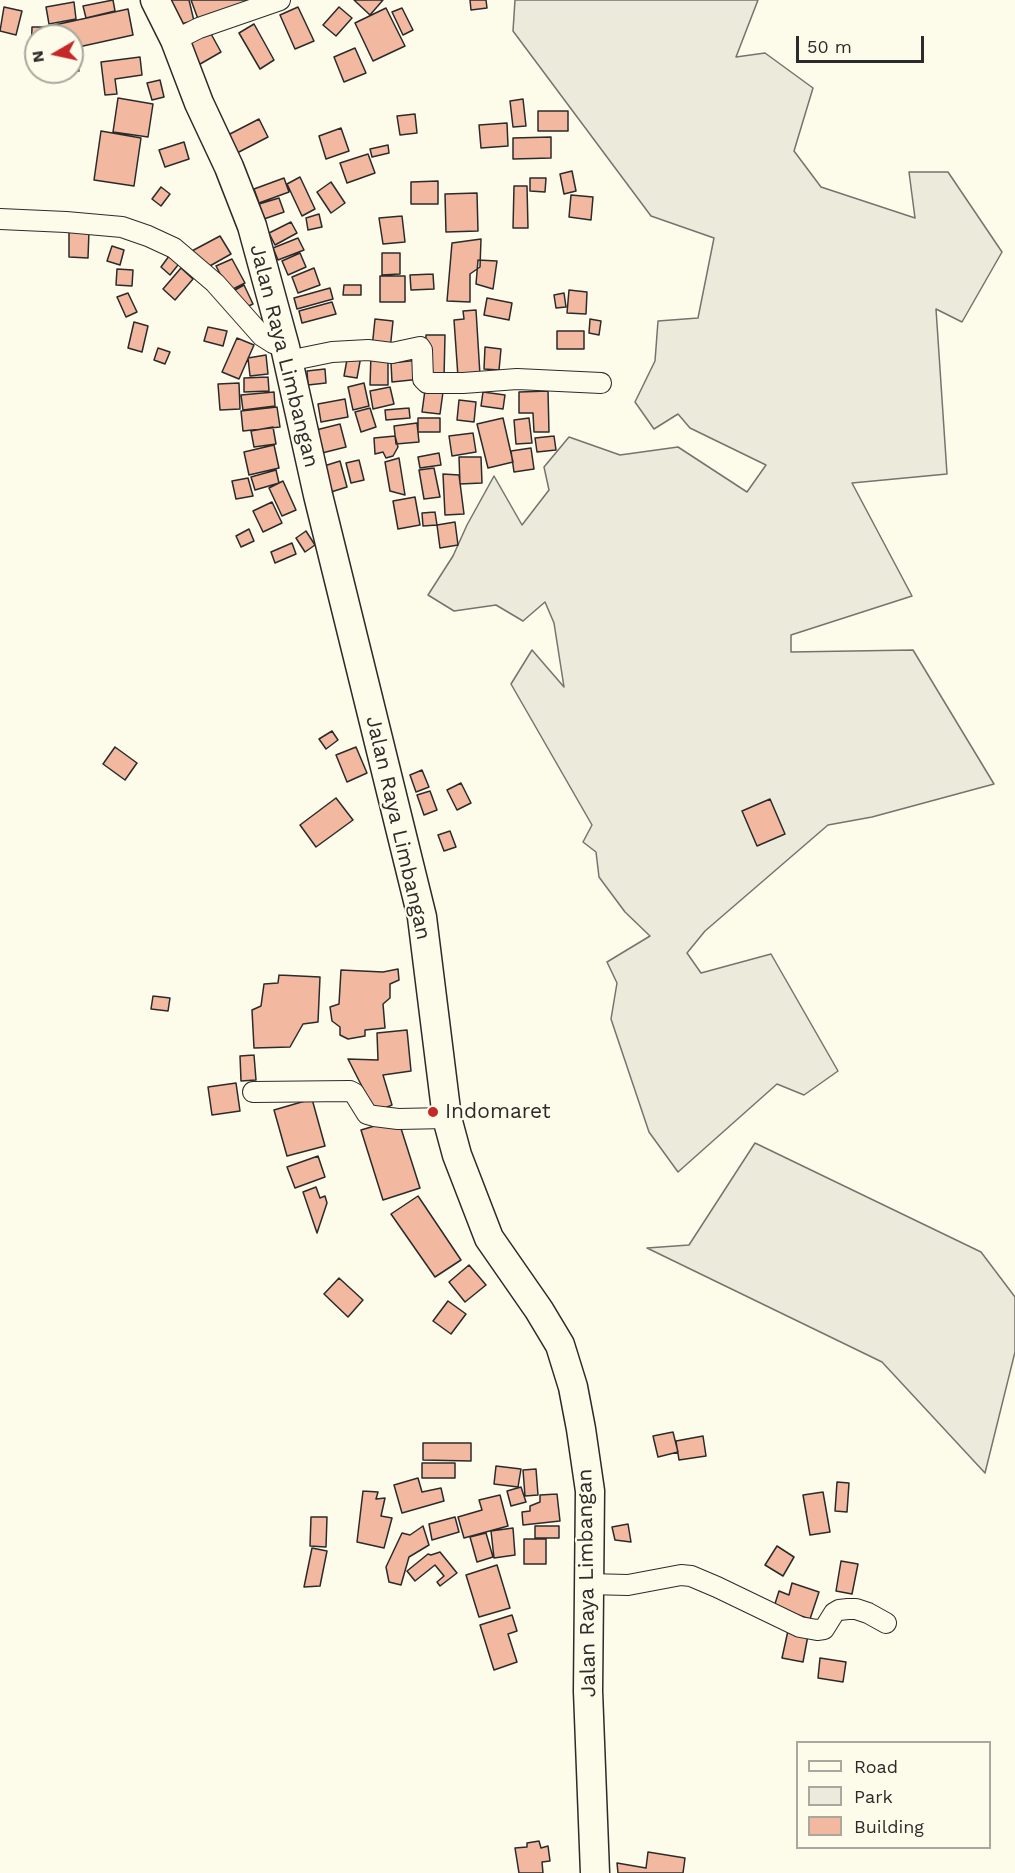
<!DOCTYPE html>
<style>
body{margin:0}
#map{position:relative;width:1015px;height:1873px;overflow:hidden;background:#fdfbea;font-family:"Work Sans",sans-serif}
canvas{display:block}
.legend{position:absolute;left:796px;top:1741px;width:195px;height:108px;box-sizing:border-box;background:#fdfbea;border:2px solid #a9a89e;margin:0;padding:8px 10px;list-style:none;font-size:18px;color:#2b2b2b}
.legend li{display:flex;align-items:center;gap:12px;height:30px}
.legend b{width:30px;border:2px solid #a9a89e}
.north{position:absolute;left:24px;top:24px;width:60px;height:60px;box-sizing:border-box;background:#fdfbea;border:2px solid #a9a89e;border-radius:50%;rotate:261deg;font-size:16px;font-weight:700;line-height:24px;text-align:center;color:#2b2b2b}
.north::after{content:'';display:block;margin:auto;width:21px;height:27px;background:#c62828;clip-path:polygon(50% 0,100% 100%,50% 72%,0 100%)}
.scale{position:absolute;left:796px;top:36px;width:128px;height:27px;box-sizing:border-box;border:3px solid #2b2b2b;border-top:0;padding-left:8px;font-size:18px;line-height:21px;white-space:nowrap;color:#2b2b2b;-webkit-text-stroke:4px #fdfbea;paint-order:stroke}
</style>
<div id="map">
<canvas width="1015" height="1873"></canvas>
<ul class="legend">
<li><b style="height:8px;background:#fdfbea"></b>Road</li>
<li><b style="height:16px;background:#ecebdb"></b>Park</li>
<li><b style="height:16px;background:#f2b8a0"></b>Building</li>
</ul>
<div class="north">N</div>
<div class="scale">50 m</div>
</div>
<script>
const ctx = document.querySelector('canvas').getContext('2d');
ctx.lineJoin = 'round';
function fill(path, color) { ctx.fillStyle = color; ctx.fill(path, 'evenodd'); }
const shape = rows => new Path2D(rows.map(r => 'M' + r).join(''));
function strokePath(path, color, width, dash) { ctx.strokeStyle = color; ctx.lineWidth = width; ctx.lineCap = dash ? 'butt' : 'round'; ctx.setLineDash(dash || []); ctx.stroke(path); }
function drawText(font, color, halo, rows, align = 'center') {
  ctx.font = font + ' "Work Sans",sans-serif'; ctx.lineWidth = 4.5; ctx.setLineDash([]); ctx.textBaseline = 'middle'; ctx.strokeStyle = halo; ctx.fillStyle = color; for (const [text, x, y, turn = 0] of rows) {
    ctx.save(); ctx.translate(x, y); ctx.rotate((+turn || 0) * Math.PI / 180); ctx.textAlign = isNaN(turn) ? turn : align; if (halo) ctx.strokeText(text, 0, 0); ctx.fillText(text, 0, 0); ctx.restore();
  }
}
const green = shape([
 [515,0,758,0,736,57,765,53,813,88,794,151,821,187,915,218,909,172,948,172,1002,252,962,322,936,309,947,474,852,483,912,596,791,635,791,652,913,650,994,784,872,817,828,825,705,931,687,953,701,973,771,954,838,1071,804,1095,777,1084,678,1172,649,1132,611,1019,617,983,607,962,650,936,625,912,599,877,596,852,583,842,592,825,511,684,532,650,564,687,554,623,545,602,523,621,496,605,454,611,428,595,453,556,467,525,494,476,522,525,549,490,544,467,569,437,620,455,678,447,747,492,766,465,690,428,678,414,654,429,635,402,655,361,658,321,698,318,714,238,651,216,513,31,515,0],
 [755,1143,981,1252,1015,1297,1015,1352,985,1473,882,1362,647,1248,689,1245,755,1143]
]);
const building = shape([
 [113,0,115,11,86,18,83,6,113,0],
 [171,0,189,0,194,21,171,26,165,1,171,0],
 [191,0,250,0,198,19,191,0],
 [354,0,383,0,370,15,354,0],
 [470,0,486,0,487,8,471,10,470,0],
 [74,2,76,19,49,24,46,7,74,2],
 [4,7,22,11,16,35,0,31,4,7],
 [298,7,314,41,295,49,280,15,298,7],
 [339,7,352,18,336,36,323,25,339,7],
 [386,8,405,46,373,61,355,23,386,8],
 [402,8,413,30,403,35,392,12,402,8],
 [128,9,133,35,74,48,79,71,72,71,72,36,48,36,50,26,128,9],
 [254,24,274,60,260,69,239,33,254,24],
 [32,27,46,27,45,36,36,36,36,57,31,57,32,27],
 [210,32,221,52,195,67,184,46,210,32],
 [355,48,366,73,344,82,334,57,355,48],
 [140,57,142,75,115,79,117,94,105,95,101,62,140,57],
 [160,80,164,97,152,100,147,83,160,80],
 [118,98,153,104,148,137,113,132,118,98],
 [523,99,526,126,513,127,510,101,523,99],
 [538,111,568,111,568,131,538,131,538,111],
 [415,114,417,133,400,135,397,116,415,114],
 [259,119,268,137,237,153,228,135,259,119],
 [507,123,508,146,481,148,479,125,507,123],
 [341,128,349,151,326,159,319,136,341,128],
 [101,131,141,138,134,186,94,180,101,131],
 [551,137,551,158,513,159,513,138,551,137],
 [184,142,189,159,165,167,159,150,184,142],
 [388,145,389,153,372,157,370,149,388,145],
 [368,154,375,173,347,183,340,163,368,154],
 [572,171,576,191,564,194,560,174,572,171],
 [300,177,315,209,302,216,287,184,300,177],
 [284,178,289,192,259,203,254,189,284,178],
 [530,178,546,178,545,192,530,191,530,178],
 [438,181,438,204,411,204,411,182,438,181],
 [331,182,345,203,331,213,317,192,331,182],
 [514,186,527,186,528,228,513,228,514,186],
 [161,187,170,194,161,206,152,199,161,187],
 [477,193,478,231,446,232,445,194,477,193],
 [571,195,593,197,591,220,569,217,571,195],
 [279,198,284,212,264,219,259,204,279,198],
 [319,214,322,227,308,230,306,218,319,214],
 [402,216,405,242,383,244,379,218,402,216],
 [291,222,297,233,275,245,269,233,291,222],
 [69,231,89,231,88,258,69,257,69,231],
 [220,236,231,254,201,271,190,252,220,236],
 [298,238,304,250,278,260,273,248,298,238],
 [481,239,480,267,470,274,470,302,447,301,452,243,481,239],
 [112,246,124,250,120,265,107,261,112,246],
 [172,252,182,260,170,275,161,267,172,252],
 [300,253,306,267,288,275,282,261,300,253],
 [382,253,400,253,400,274,382,275,382,253],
 [232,259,245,283,229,291,216,266,232,259],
 [478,260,497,261,493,289,476,284,478,260],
 [181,268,193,279,175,300,163,289,181,268],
 [314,268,320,285,298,293,292,277,314,268],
 [117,269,133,270,132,286,116,285,117,269],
 [433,274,434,289,411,290,410,275,433,274],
 [380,276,405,276,405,302,380,302,380,276],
 [244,285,253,304,244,308,235,290,244,285],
 [344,285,361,285,361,295,343,295,344,285],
 [330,288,333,299,297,309,294,298,330,288],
 [569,290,587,292,586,314,567,313,569,290],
 [128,293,137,312,126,317,117,297,128,293],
 [564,293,566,307,556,308,554,295,564,293],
 [487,298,512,303,509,320,484,315,487,298],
 [332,302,336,314,302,323,299,311,332,302],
 [476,310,480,375,458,377,454,320,464,319,463,311,476,310],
 [375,319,393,321,390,350,372,348,375,319],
 [590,319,601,321,599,335,589,333,590,319],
 [134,322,148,326,142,352,128,348,134,322],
 [208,327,227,331,223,346,204,341,208,327],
 [557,331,584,331,584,349,557,349,557,331],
 [426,335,445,335,444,378,425,378,426,335],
 [237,338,254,345,239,379,222,372,237,338],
 [485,347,501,349,499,370,484,369,485,347],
 [158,348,170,352,165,364,154,360,158,348],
 [348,354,361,356,357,378,344,376,348,354],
 [371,354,388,355,388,385,370,385,371,354],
 [266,355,268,374,250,376,248,358,266,355],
 [419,360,421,379,392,382,391,363,419,360],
 [325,369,326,383,308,385,307,371,325,369],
 [268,377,269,391,244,392,244,378,268,377],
 [239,383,240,409,220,410,218,384,239,383],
 [364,383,369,406,353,410,348,387,364,383],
 [390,387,394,404,373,409,370,391,390,387],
 [425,390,443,392,440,414,422,412,425,390],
 [548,391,549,432,534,432,533,413,519,413,519,392,548,391],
 [274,392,275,406,243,410,241,395,274,392],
 [483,392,505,395,503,409,481,406,483,392],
 [345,399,348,417,321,422,318,404,345,399],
 [459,400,476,402,474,422,457,420,459,400],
 [277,407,280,427,243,431,241,411,277,407],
 [370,408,376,427,361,432,355,412,370,408],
 [409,408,410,418,386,420,385,410,409,408],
 [418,418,440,418,440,432,418,432,418,418],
 [503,418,513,462,488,468,477,424,503,418],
 [529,418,532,443,516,444,514,420,529,418],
 [417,423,419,442,396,444,394,426,417,423],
 [340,424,346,447,322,453,316,430,340,424],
 [273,427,276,444,254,447,251,431,273,427],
 [473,433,476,452,452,456,449,436,473,433],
 [395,436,398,447,393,456,386,458,383,452,375,454,374,438,395,436],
 [554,436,556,450,537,452,535,438,554,436],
 [274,445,279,468,249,475,244,452,274,445],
 [531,448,534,469,514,472,511,451,531,448],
 [439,453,441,465,420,468,418,457,439,453],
 [459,457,481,457,482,483,460,484,459,457],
 [399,458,405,495,390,491,385,462,399,458],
 [359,460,364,480,351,483,346,463,359,460],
 [340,461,347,487,331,492,324,466,340,461],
 [434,468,440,497,424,499,419,470,434,468],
 [276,470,279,483,255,490,251,477,276,470],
 [443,474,459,475,464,514,445,515,443,474],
 [248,478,253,496,236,499,232,481,248,478],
 [283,481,296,510,282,516,269,488,283,481],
 [415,497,420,525,398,529,393,501,415,497],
 [272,502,282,523,263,532,253,511,272,502],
 [435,512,437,525,423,526,422,513,435,512],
 [455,522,458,545,440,548,437,525,455,522],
 [249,529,254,541,241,547,236,536,249,529],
 [306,531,315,545,305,552,296,538,306,531],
 [292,543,296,554,275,563,271,552,292,543],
 [332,731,338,740,326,749,319,739,332,731],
 [115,747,137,763,125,780,103,764,115,747],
 [356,747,367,773,347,782,336,755,356,747],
 [422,770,429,787,416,792,410,775,422,770],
 [461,783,471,803,457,810,447,790,461,783],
 [430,791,437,810,424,815,417,795,430,791],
 [336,798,353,820,316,847,300,825,336,798],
 [770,799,785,834,757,846,742,811,770,799],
 [450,831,456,847,444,851,438,835,450,831],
 [398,969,399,980,390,984,390,998,383,1004,385,1028,365,1030,365,1036,348,1039,340,1035,340,1027,332,1021,330,1007,339,1004,341,970,383,972,398,969],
 [279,975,320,977,318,1022,303,1024,290,1047,254,1048,252,1010,261,1006,264,984,278,983,279,975],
 [153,996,170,998,168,1011,151,1009,153,996],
 [407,1030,411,1071,383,1075,392,1105,375,1112,348,1059,378,1060,377,1033,407,1030],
 [254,1055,256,1080,241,1081,240,1056,254,1055],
 [236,1083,240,1111,212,1115,208,1087,236,1083],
 [312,1099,325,1146,287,1156,274,1110,312,1099],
 [398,1119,420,1188,383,1200,361,1130,398,1119],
 [318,1156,325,1177,295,1188,287,1167,318,1156],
 [316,1187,320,1198,325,1196,327,1203,317,1233,303,1192,316,1187],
 [418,1196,461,1260,435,1277,391,1214,418,1196],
 [469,1265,486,1285,465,1302,449,1282,469,1265],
 [339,1278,363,1300,348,1317,324,1294,339,1278],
 [448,1301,466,1314,451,1334,433,1321,448,1301],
 [673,1432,678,1452,658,1457,653,1436,673,1432],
 [703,1436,706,1456,679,1460,676,1441,703,1436],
 [423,1443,471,1443,471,1461,423,1460,423,1443],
 [422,1463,455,1463,455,1478,422,1478,422,1463],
 [496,1466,521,1469,518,1487,494,1484,496,1466],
 [536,1469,538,1495,525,1496,523,1470,536,1469],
 [418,1478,422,1492,441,1488,444,1501,402,1513,394,1485,418,1478],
 [837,1482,849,1483,847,1512,835,1511,837,1482],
 [521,1487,526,1502,511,1506,507,1491,521,1487],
 [363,1491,378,1492,376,1499,385,1498,381,1516,392,1518,384,1548,357,1542,363,1491],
 [823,1492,830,1532,810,1535,803,1495,823,1492],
 [557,1494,560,1521,523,1525,522,1512,530,1511,530,1506,540,1502,540,1495,557,1494],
 [500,1495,508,1526,464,1538,458,1517,482,1510,479,1500,500,1495],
 [311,1517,327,1517,326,1547,310,1546,311,1517],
 [455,1517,459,1532,432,1540,429,1524,455,1517],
 [628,1524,631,1542,615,1540,612,1527,628,1524],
 [423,1526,429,1545,409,1557,401,1585,389,1582,386,1567,402,1533,410,1535,423,1526],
 [535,1526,559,1526,559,1538,535,1538,535,1526],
 [513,1528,515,1555,494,1558,491,1531,513,1528],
 [486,1533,493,1557,477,1562,470,1537,486,1533],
 [524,1539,546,1539,546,1564,524,1564,524,1539],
 [777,1546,794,1557,783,1576,765,1565,777,1546],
 [312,1548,327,1551,320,1586,304,1587,312,1548],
 [440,1552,457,1573,440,1586,437,1582,444,1576,435,1565,415,1581,407,1571,428,1554,431,1555,440,1552],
 [841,1561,858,1564,852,1594,836,1591,841,1561],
 [497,1565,510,1608,479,1617,466,1575,497,1565],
 [792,1583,819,1592,810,1619,774,1607,779,1591,789,1595,792,1583],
 [512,1615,517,1631,508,1634,517,1662,494,1670,480,1625,512,1615],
 [789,1626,809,1630,803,1662,782,1658,789,1626],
 [820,1658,846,1662,843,1682,818,1678,820,1658],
 [539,1841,541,1848,548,1846,550,1861,542,1862,543,1873,519,1873,515,1848,527,1847,527,1843,539,1841],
 [648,1852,685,1858,683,1873,618,1873,617,1863,646,1868,648,1852]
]);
const minor = shape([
 [175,40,199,28,280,0],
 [0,219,66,222,122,227,148,236,174,248,215,283,262,336,273,343,285,347],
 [288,361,332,352,368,350,392,353,420,347,422,350,423,379,427,383,463,383,517,379,601,383],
 [253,1092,350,1091,354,1093,367,1114,374,1116,398,1119,447,1118],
 [588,1584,628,1585,681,1575,691,1576,717,1587,800,1627,817,1630,824,1629,834,1613,839,1610,848,1609,856,1609,868,1613,886,1623]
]);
const highway = shape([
 [155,0,175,40,199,103,229,167,252,226,285,347,318,495,422,917,447,1118,457,1155,489,1238,539,1310,560,1345,573,1387,581,1429,590,1491,588,1691,595,1873]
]);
const markers = [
 [433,1112,6,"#c62828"]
];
const streetNames = [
 ["Jalan Raya Limbangan",284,356,76],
 ["Jalan Raya Limbangan",398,828,77],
 ["Jalan Raya Limbangan",587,1583,-91]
];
const poiNames = [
 ["Indomaret",445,1112]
];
fill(green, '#ecebdb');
strokePath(green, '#74746e', 1.5);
fill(building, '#f2b8a0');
strokePath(building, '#2b2b2b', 1.5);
strokePath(minor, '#2b2b2b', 22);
strokePath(highway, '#2b2b2b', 31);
strokePath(minor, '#fdfbea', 20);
strokePath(highway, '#fdfbea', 28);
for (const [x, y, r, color] of markers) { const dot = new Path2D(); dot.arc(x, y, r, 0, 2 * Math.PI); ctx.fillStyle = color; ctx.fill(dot); strokePath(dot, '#fdfbea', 2); }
drawText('21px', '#2b2b2b', '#fdfbea', streetNames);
drawText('21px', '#2b2b2b', '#fdfbea', poiNames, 'left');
</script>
